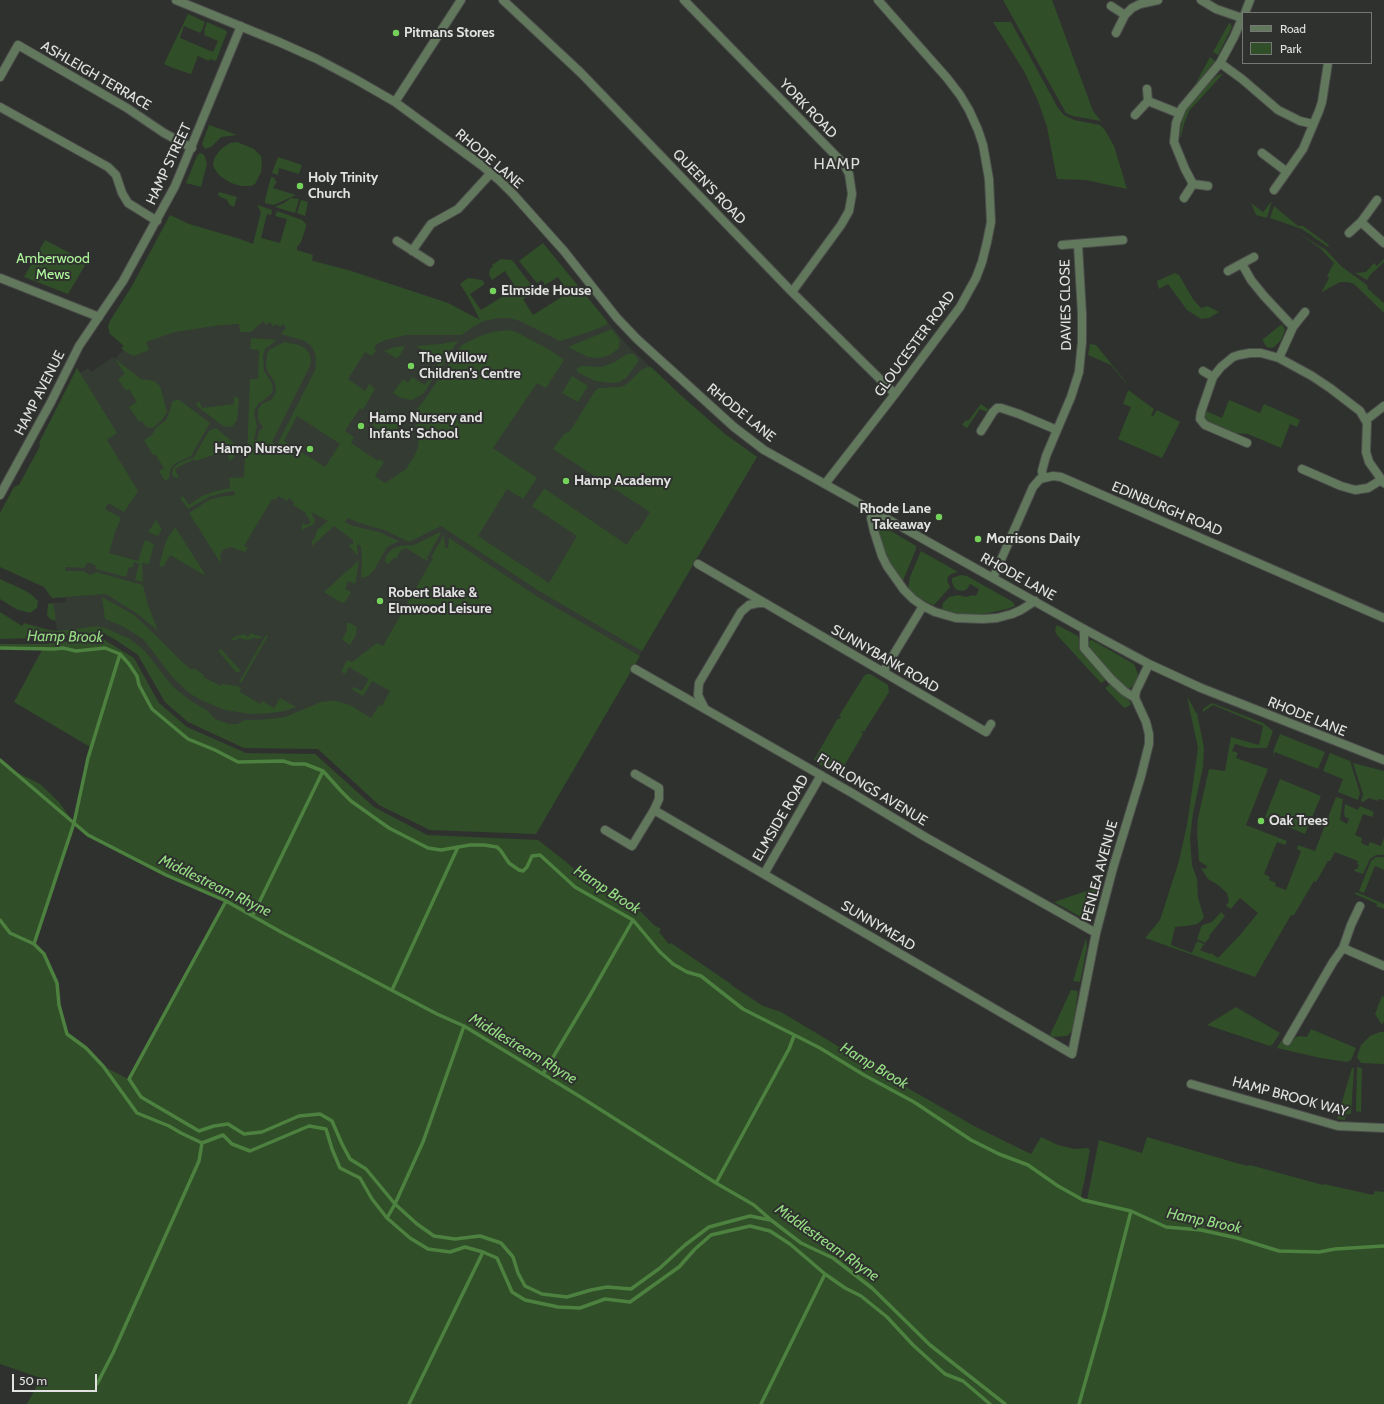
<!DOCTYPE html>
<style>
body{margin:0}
#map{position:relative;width:1384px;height:1404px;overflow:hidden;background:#2f312e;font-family:Cabin,sans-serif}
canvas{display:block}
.legend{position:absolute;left:1242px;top:12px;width:130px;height:52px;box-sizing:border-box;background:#2f312e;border:1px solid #767876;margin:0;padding:5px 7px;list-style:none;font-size:12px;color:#e1e2e1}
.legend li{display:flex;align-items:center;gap:8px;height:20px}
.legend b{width:20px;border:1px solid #767876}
.scale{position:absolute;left:12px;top:1374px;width:85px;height:18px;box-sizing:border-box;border:2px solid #e1e2e1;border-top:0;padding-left:5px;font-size:12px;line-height:14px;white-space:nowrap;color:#e1e2e1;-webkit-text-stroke:3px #2f312e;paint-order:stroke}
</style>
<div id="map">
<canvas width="1384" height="1404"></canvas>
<ul class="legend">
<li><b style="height:5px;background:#62785c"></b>Road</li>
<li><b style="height:11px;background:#304e28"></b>Park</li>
</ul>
<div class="scale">50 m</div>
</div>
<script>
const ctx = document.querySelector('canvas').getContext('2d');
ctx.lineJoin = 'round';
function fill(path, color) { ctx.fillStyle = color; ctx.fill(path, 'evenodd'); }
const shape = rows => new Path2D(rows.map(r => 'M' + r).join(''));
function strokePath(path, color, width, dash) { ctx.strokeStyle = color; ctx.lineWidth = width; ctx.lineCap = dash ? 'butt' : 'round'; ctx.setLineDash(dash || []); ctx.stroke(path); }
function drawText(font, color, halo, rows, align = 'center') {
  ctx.font = font + ' Cabin,sans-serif'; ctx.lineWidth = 4; ctx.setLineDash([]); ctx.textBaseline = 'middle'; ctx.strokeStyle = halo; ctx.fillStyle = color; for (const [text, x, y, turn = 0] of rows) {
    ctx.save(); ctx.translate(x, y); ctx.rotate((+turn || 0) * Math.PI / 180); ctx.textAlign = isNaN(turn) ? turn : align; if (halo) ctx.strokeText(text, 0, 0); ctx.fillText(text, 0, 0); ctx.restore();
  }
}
const built = shape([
 [170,215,189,224,240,239,253,244,348,270,448,303,480,320,513,315,606,320,628,346,686,400,725,434,757,457,642,651,536,834,430,830,379,805,318,749,244,748,188,722,165,702,138,655,116,640,101,632,58,637,53,603,66,602,66,598,52,598,44,587,0,567,0,557,78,415,80,373,88,368,91,372,113,357,115,359,123,350,121,348,124,346,112,318,132,286]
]);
const green = shape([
 [1003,0,1052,0,1093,111,1101,121,1073,116,1066,113],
 [188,14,205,22,202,30,200,33,184,26,180,38,213,52,218,41,204,35,205,32,204,31,207,22,225,30,227,32,216,61,210,59,209,61,198,56,191,74,173,68,164,64],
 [993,22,1011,22,1058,108,1064,115,1074,120,1100,125,1105,130,1114,146,1127,189,1086,180,1057,179,1047,127,1038,101,1024,71],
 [1229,23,1230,23,1232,27,1218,55,1213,52],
 [1210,57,1215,61,1195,85],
 [1223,74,1189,111,1184,124,1181,137,1180,136,1182,118,1188,107,1214,78,1218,75],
 [209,125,218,128,237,135,221,137,211,147,205,149,202,144],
 [237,142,254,149,261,156,262,164,261,172,255,184,251,186,241,186,231,183,220,176,214,168,213,163,215,157,221,149,230,143],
 [200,153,203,154,205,157,207,164,201,187,186,183,197,156],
 [278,157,302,165,299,174,279,168,278,175,272,173],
 [271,177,275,178,274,180,277,181,273,188,296,195,274,205,265,203,265,200],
 [219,192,237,197,234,207,230,205,226,199,220,197,220,196,218,195],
 [291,198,299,199,295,213,275,207,284,203],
 [301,200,308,202,305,216,297,213],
 [1272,201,1267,218,1256,215,1251,203,1263,212],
 [257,205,272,210,271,215,267,214,261,238,280,243,287,219,275,216,277,211,302,220,306,224,306,227,301,242,297,247,297,250,313,255,312,261,348,270,448,303,480,320,467,295,460,284,468,278,482,280,485,284,470,294,481,310,516,288,505,271,492,280,489,275,490,269,493,267,492,265,501,259,512,260,536,291,523,299,533,315,568,293,558,277,545,285,542,280,537,283,519,261,543,243,606,320,608,323,606,325,592,331,560,341,520,321,509,318,499,318,484,321,471,328,462,335,407,335,385,340,377,344,374,348,376,350,372,356,365,352,348,379,365,391,369,384,375,389,363,410,360,408,345,431,354,437,351,443,378,461,379,459,384,462,375,476,385,483,406,469,414,457,418,447,420,430,416,427,414,413,425,399,462,345,480,336,492,332,508,330,516,332,550,350,564,360,546,388,537,383,493,448,537,478,523,499,507,489,478,536,549,583,577,536,532,506,544,489,545,489,627,545,635,532,639,530,650,512,553,449,564,434,570,431,595,391,599,388,621,387,627,384,640,371,647,367,651,367,686,400,725,434,757,457,642,651,539,591,441,526,409,542,384,530,359,523,348,518,345,522,350,525,379,532,399,541,387,547,374,570,368,576,362,578,361,577,362,561,361,546,357,544,358,556,348,545,353,544,353,540,334,526,312,546,312,541,315,538,317,530,328,521,311,512,315,520,314,524,302,530,302,523,306,525,310,523,310,521,308,517,305,515,306,513,293,505,294,502,289,498,287,501,278,496,276,500,272,499,244,546,248,548,245,552,231,547,224,549,220,555,222,565,189,513,209,500,219,497,235,495,234,491,227,492,209,497,188,509,180,498,183,496,189,505,202,496,213,492,230,488,229,478,244,477,245,455,247,455,250,379,258,379,259,350,250,349,251,338,277,340,265,349,263,356,264,371,272,383,273,390,272,393,264,400,259,403,255,409,254,414,257,426,254,440,257,440,259,431,262,429,263,426,260,424,258,418,258,409,262,404,271,400,275,394,276,390,275,383,267,370,266,365,267,354,269,350,284,342,299,345,306,349,310,355,311,360,310,366,272,442,277,445,315,370,316,360,315,353,311,346,305,341,281,334,282,332,286,328,283,324,280,327,277,324,273,326,270,322,266,325,263,321,251,332,240,332,239,324,221,325,175,332,146,342,149,350,134,356,127,353,121,348,124,346,110,334,108,327,110,321,132,286,170,215,189,224,240,239,253,244,261,212],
 [297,416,340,444,325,467,284,441],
 [1274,206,1298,226,1303,226,1329,245,1328,247,1302,229,1270,218],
 [1298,233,1326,250,1341,266,1367,285,1368,289,1384,303,1384,313,1354,284,1348,282,1340,282,1322,292,1322,291,1329,278,1327,276,1334,263,1320,248],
 [45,240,87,262,68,294,24,277],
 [1384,259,1384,262,1371,274,1367,280,1355,273,1366,272,1374,263,1377,266],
 [1175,273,1179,275,1193,299,1200,307,1202,308,1207,306,1219,312,1209,318,1201,319,1187,310,1168,284,1159,289,1157,281],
 [1282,324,1285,330,1281,340,1274,347,1270,348,1267,347,1262,340],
 [612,329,620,340,619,348,610,355,599,358,588,357,568,347],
 [458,341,423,394,412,400,401,398,393,393,403,379,408,383,412,377,425,385,440,361,416,346,440,344],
 [1090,344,1096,345,1126,382,1126,383,1111,365,1088,355],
 [405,346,399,357,396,358,384,351,395,347],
 [627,354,634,354,638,359,638,362,626,378,619,382,611,383,595,381,579,373,576,370,579,367,583,366,602,367,615,362],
 [115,359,141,379,154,381,160,386,167,412,162,420,153,428,146,427,142,421,139,422,129,407,137,402,129,389,126,391,118,379,125,374],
 [77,368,117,433,107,440,138,491,124,512,108,503,105,509,121,518,115,532,109,553,138,561,145,540,154,544,149,564,142,563,143,582,135,580,139,564,134,562,132,568,129,567,126,577,96,569,95,565,91,563,87,563,84,568,66,567,65,571,84,571,88,574,91,575,96,572,143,585,147,602,158,631,139,615,106,594,52,598,44,587,0,567,0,513,14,487,19,485,40,446,39,443],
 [572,376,588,386,578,402,562,393],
 [1128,390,1154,409,1151,416,1153,416,1157,410,1180,422,1162,458,1118,439,1131,407,1123,404],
 [234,396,239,398,237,420,232,427,223,426,197,406,196,404,199,401,202,408,234,404],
 [178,399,210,423,191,456,180,461,173,465,170,470,169,478,165,481,159,471,164,468,155,454,153,455,144,440,152,435,156,428,166,420,170,411,172,402],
 [1229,400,1260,413,1264,404,1300,420,1297,427,1290,424,1281,448,1248,434,1234,433,1207,421,1205,416,1206,411,1222,418],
 [981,404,988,409,987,412,980,409,967,428,962,425,966,420,968,421],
 [381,411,400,424,391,438,372,425],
 [216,428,234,443,235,450,234,458,229,461,228,452,214,455,195,461,194,459,175,469,179,478,174,477,172,474,173,468,179,463,194,457,207,434,209,431],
 [156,520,162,529,158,536,148,532],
 [876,522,916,546,916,549,902,583,886,556],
 [175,527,205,574,204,575,170,555,163,567,159,566,166,541],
 [440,532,441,533,427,558,428,559,427,561,406,548,401,550,396,559,394,558,388,564,386,563,385,560,386,556,392,549,400,546,414,545],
 [444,535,445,547,448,548,449,538,541,599,640,656,536,834,430,830,379,805,318,749,244,748,188,722,165,702,138,655,116,640,101,632,36,638,0,639,0,612,22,626,24,623,49,630,57,631,98,626,105,628,130,639,145,651,173,687,191,701,208,711,215,719,229,724,237,724,245,720,260,720,285,717,321,702,329,701,336,701,350,705,371,718,379,705,382,706,390,691,372,681,363,696,353,690,352,688,354,687,362,691,369,679,349,667,345,674,341,672,347,660,352,662,377,643,383,646,433,558,431,557],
 [921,551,958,572,951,574,948,577,947,581,950,587,934,605,917,598,908,589,910,577],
 [359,560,356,580,355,584,348,581,345,589,351,592,345,602,342,603,339,601,324,592],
 [961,575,967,576,1013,602,1015,606,1007,609,984,614,967,615,942,611,943,603,949,597,958,595,966,597,973,595,976,596,979,589,970,584,967,589,963,591,957,590,954,587,952,582,952,578],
 [0,579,24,590,32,595,38,601,37,608,30,613,16,609,0,599],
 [102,597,134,615,145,625,182,662,192,670,194,668,204,675,203,677,221,686,222,684,238,686,241,688,240,692,260,704,262,701,274,708,280,698,296,707,285,711,271,713,251,714,225,710,201,700,189,693,172,677,154,653,143,639,122,626,105,619],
 [53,603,55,613,56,621,50,619,47,615,48,604],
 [347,623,350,623,357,627,356,635,350,645,342,640,347,630],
 [1057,625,1078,636,1083,652,1086,656,1106,677,1106,680,1101,683,1057,635,1055,630],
 [250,633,262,637,260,639,255,638,247,640,240,638,232,641,231,639,237,636,245,634,247,637,249,636],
 [266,635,268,636,241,683,239,682],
 [89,639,103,639,134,658,159,703,187,727,246,753,315,754,374,807,427,835,538,840,565,861,584,878,633,904,654,925,661,929,659,932,669,944,671,943,731,984,731,985,763,1006,781,1012,868,1064,870,1061,880,1067,878,1071,976,1127,1031,1154,1041,1137,1058,1145,1074,1149,1088,1148,1090,1150,1084,1183,1082,1190,1081,1198,1083,1200,1087,1200,1099,1140,1142,1153,1147,1137,1247,1166,1250,1165,1323,1185,1324,1184,1373,1195,1375,1191,1384,1192,1384,1404,27,1404,41,1378,0,1364,0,760,10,769,40,784,59,802,74,823,88,758,92,748,14,702,42,650,0,648,0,644,45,644],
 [74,823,88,835,166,875,226,901,128,1079,103,1066,86,1048,67,1034,59,1005,57,983,44,954,34,944],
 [1092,640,1134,664,1138,674,1137,681,1132,687,1127,689,1122,686,1089,651,1086,644,1089,641],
 [221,649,241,671,237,673,230,665,218,651],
 [867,674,870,674,888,685,889,692,864,732,863,731,861,732,863,734,840,773,835,774,817,763,814,759,815,758,838,718,840,719,841,717,839,716,864,676],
 [1112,683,1130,702,1131,704,1129,706,1124,708,1105,688],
 [1187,697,1192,705,1196,713,1197,713,1204,748,1203,767,1193,813,1190,839,1192,865,1197,879,1198,898,1204,917,1201,921,1197,924,1186,926,1175,927,1171,945,1192,953,1197,941,1204,944,1200,950,1210,954,1211,953,1218,958,1240,935,1258,913,1240,898,1231,909,1228,907,1226,905,1229,902,1227,893,1218,885,1208,879,1201,868,1206,869,1207,866,1199,861,1197,832,1198,818,1209,769,1225,771,1231,737,1259,745,1263,726,1213,705,1203,712,1203,709,1212,703,1263,723,1273,731,1267,748,1249,748,1235,744,1232,751,1238,753,1236,758,1268,769,1246,825,1287,841,1285,845,1277,842,1264,874,1270,877,1269,880,1276,883,1275,886,1286,890,1301,851,1297,849,1298,845,1315,851,1336,797,1343,799,1340,820,1347,824,1349,819,1345,817,1344,814,1345,804,1358,810,1360,806,1374,812,1372,817,1363,814,1355,835,1362,838,1361,843,1368,846,1370,842,1381,846,1384,837,1384,855,1376,855,1370,859,1363,874,1354,871,1355,869,1357,869,1359,865,1357,864,1358,861,1335,852,1330,861,1328,861,1316,882,1314,881,1294,915,1291,915,1255,977,1145,938,1160,920,1179,861,1187,825,1198,748],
 [1280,734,1325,752,1318,769,1275,752,1273,756,1274,749],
 [1330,753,1350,761,1360,793,1358,800,1338,792,1343,779,1323,771],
 [1353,763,1384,771,1384,800,1379,799,1378,801,1369,798,1363,802,1361,801,1363,794],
 [1280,779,1321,796,1305,834,1265,817],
 [1376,857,1384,857,1384,870,1375,866,1364,893,1359,891,1371,861],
 [1098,887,1090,915,1081,917,1054,902],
 [1356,892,1384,904,1384,909,1376,906,1377,904,1355,894],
 [1221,912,1225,916,1209,936,1210,937,1205,943,1197,939,1202,925,1212,922],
 [1086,938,1087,947,1080,982,1073,981],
 [1071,990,1078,991,1073,1030,1067,1036,1053,1037,1050,1035],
 [1382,996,1384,997,1384,1021,1382,1025,1375,1014],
 [1236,1007,1280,1033,1273,1044,1270,1046,1207,1025],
 [1311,1029,1356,1048,1351,1060,1347,1062,1321,1058,1277,1048,1281,1041,1289,1045,1296,1037,1301,1036,1307,1037],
 [1380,1032,1384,1032,1384,1064,1361,1063,1357,1057,1361,1045,1370,1036],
 [1357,1067,1362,1068,1361,1112,1356,1111,1356,1108],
 [1352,1068,1354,1068,1351,1114,1346,1114,1345,1120,1337,1119]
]);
const stream = shape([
 [0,648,54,649,63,648,76,651,105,648,120,654,129,664,137,676,139,685,152,709,188,739,215,750,238,762,283,761,293,764,305,764,323,771,341,791,351,801,389,828,428,848,441,850,470,845,484,845,497,847,501,851,509,863,519,870,523,871,527,867,532,856,540,855,575,887,633,920,659,951,673,964,687,972,701,976,743,1009,820,1048,864,1075,914,1102,971,1140,999,1154,1028,1165,1058,1186,1083,1200,1131,1211,1166,1227,1201,1230,1237,1238,1279,1251,1319,1252,1335,1249,1384,1246],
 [0,760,88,835,166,875,226,901,281,932,437,1014,464,1026,579,1096,716,1183,754,1205,771,1220,801,1243,833,1258,872,1288,930,1345,1005,1404],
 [226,901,129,1079,141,1097,199,1131,214,1126,228,1124,244,1134,262,1132,299,1116,320,1114,332,1121,342,1144,350,1159,366,1169,395,1204,417,1224,434,1236,455,1239,480,1236,501,1243,513,1257,518,1273,525,1286,542,1294,567,1297,591,1290,607,1287,631,1289,660,1268,685,1245,709,1227,750,1216,770,1220],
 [253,915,323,771],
 [0,920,10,933,34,944,44,954,57,983,59,1005,67,1034,86,1048,103,1066,137,1113,169,1126,181,1133,202,1143,223,1135,232,1144,250,1151,309,1126,326,1129,332,1149,340,1168,360,1178,372,1199,387,1218,410,1238,428,1249,450,1252,465,1247,483,1252,497,1258,512,1292,525,1300,558,1307,580,1308,605,1299,630,1302,679,1267,695,1249,711,1235,750,1226,770,1231,790,1244,825,1274,845,1288,861,1296,887,1317,913,1345,945,1374,963,1381,990,1404],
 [34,944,74,823,88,758,120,654],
 [392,990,458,847],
 [543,1074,589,997,633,920],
 [716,1183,789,1049,794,1036],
 [387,1218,395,1204,423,1142,464,1026],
 [97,1384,113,1353,199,1161,202,1143],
 [409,1404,483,1252],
 [761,1404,825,1274],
 [1079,1404,1106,1309,1131,1211]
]);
const street = shape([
 [176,0,279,42,317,59,355,79,395,102,481,165,500,181,513,194,564,251,617,318,637,339,734,427,764,450,1084,629,1149,664,1201,688,1384,760],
 [503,0,581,73,792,292,895,394],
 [684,0,838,158,845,166,849,174,852,194,849,211,841,225,792,292],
 [1201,0,1216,9,1242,18],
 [1111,6,1125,15],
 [1245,13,1250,0],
 [1116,33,1125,15,1132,8,1140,4,1158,0],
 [1220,63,1242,79,1278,110,1300,121,1313,124],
 [0,77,18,45,127,108,164,133,192,148],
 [1147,89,1148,101],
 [395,102,461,0],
 [0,107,108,167,116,175,122,193,128,203,157,221],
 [1135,115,1148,101,1178,113],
 [1262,153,1287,172],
 [1208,186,1193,184,1185,169,1174,142,1176,123,1182,108,1220,63,1234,37,1243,16],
 [1274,190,1303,149,1319,111,1322,102,1328,63],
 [1184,198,1193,184],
 [1361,222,1384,243],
 [1349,233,1361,222,1377,200],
 [397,241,430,262],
 [1062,245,1123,240],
 [412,251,431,224,458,209,491,173],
 [1242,264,1251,280,1264,296,1293,327],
 [1228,271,1254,257],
 [0,278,99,317],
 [1279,358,1293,327,1305,312],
 [1203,371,1213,377],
 [1366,420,1384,406],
 [981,431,993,412,997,408,1001,408,1019,414,1057,430],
 [1247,443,1205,425,1200,419,1201,412,1213,377,1221,367,1233,357,1239,355,1250,353,1261,353,1279,358,1312,376,1330,388,1360,411,1367,423,1366,452,1369,462,1384,483],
 [1302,469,1341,486,1355,490,1368,488,1381,480],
 [1043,477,1042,471,1046,456,1071,397,1079,372,1082,342,1082,314,1078,245],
 [825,484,895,394,960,307,976,278,982,262,987,242,991,222,989,179,983,145,978,130,969,110,960,95,947,78,878,0],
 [0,495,51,402,79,346,123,281,175,186,241,26],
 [874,511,871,518,874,531,882,556,887,566,904,590,913,599,923,606,935,612,956,618,983,619,997,618,1012,614,1021,610,1035,601],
 [698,564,986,732,991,724],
 [993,578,1033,487,1040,479,1053,476,1061,477,1384,618],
 [635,669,852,793,927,838,1096,933],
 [883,672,923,606],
 [1135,698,1136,691,1149,664],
 [704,707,698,695,699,683,741,612,749,605,758,603,764,603],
 [635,774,659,788,659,799,654,810],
 [605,830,632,846,654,810,1072,1054,1096,933,1113,868,1141,776,1149,744,1149,734,1146,722,1135,698,1124,691,1111,679,1084,648,1084,629],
 [764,874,821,775],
 [1343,948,1384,966],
 [1287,1041,1333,962,1343,948,1351,925,1360,906],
 [1191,1084,1338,1126,1384,1128]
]);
const markers = [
 [396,33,4,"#74d25b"],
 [300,186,4,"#74d25b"],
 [493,291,4,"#74d25b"],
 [411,366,4,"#74d25b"],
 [361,426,4,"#74d25b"],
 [310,449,4,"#74d25b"],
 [566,481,4,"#74d25b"],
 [939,517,4,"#74d25b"],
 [978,539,4,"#74d25b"],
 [380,601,4,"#74d25b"],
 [1261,821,4,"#74d25b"]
];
const poiNames = [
 ["Pitmans Stores",404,33],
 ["Holy Trinity",308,178],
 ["Church",308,194],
 ["Elmside House",501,291],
 ["The Willow",419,358],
 ["Children's Centre",419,374],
 ["Hamp Nursery and",369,418],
 ["Infants' School",369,434],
 ["Hamp Nursery",302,449,"right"],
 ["Hamp Academy",574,481],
 ["Rhode Lane",931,509,"right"],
 ["Takeaway",931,525,"right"],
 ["Morrisons Daily",986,539],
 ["Robert Blake &",388,593],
 ["Elmwood Leisure",388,609],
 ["Oak Trees",1269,821]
];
const streetNames = [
 ["ASHLEIGH TERRACE",96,76,30],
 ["YORK ROAD",808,109,46],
 ["RHODE LANE",489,159,40],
 ["HAMP STREET",169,164,-65],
 ["QUEEN'S ROAD",709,187,46],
 ["DAVIES CLOSE",1066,305,-91],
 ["GLOUCESTER ROAD",915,344,-54],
 ["HAMP AVENUE",40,393,-63],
 ["RHODE LANE",741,413,39],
 ["EDINBURGH ROAD",1167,509,23],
 ["RHODE LANE",1018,577,29],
 ["SUNNYBANK ROAD",885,659,30],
 ["RHODE LANE",1307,717,22],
 ["FURLONGS AVENUE",872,790,31],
 ["ELMSIDE ROAD",781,818,-60],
 ["PENLEA AVENUE",1100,871,-75],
 ["SUNNYMEAD",878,926,31],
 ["HAMP BROOK WAY",1290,1097,15]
];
const parkNames = [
 ["Amberwood",53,259],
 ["Mews",53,275]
];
const waterNames = [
 ["Hamp Brook",65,637,1],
 ["Middlestream Rhyne",215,886,26],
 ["Hamp Brook",607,890,33],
 ["Middlestream Rhyne",523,1049,31],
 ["Hamp Brook",874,1066,31],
 ["Hamp Brook",1204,1221,12],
 ["Middlestream Rhyne",827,1243,35]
];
const quarterNames = [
 ["HAMP",837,164]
];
fill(built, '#343b33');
fill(green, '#304e28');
strokePath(stream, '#4d813f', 3.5);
strokePath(street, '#4b4d4b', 10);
strokePath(street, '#62785c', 8);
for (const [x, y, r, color] of markers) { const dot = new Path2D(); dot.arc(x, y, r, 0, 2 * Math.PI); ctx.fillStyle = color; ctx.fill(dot); strokePath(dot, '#2f312e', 1.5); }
drawText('bold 14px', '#e1e2e1', '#2f312e', poiNames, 'left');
drawText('14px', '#e1e2e1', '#2f312e', streetNames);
drawText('14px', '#aff89d', '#2f312e', parkNames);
drawText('italic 15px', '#95dd83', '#2f312e', waterNames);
ctx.letterSpacing = '1px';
drawText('16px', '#daddd9', '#2f312e', quarterNames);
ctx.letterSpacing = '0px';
</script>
